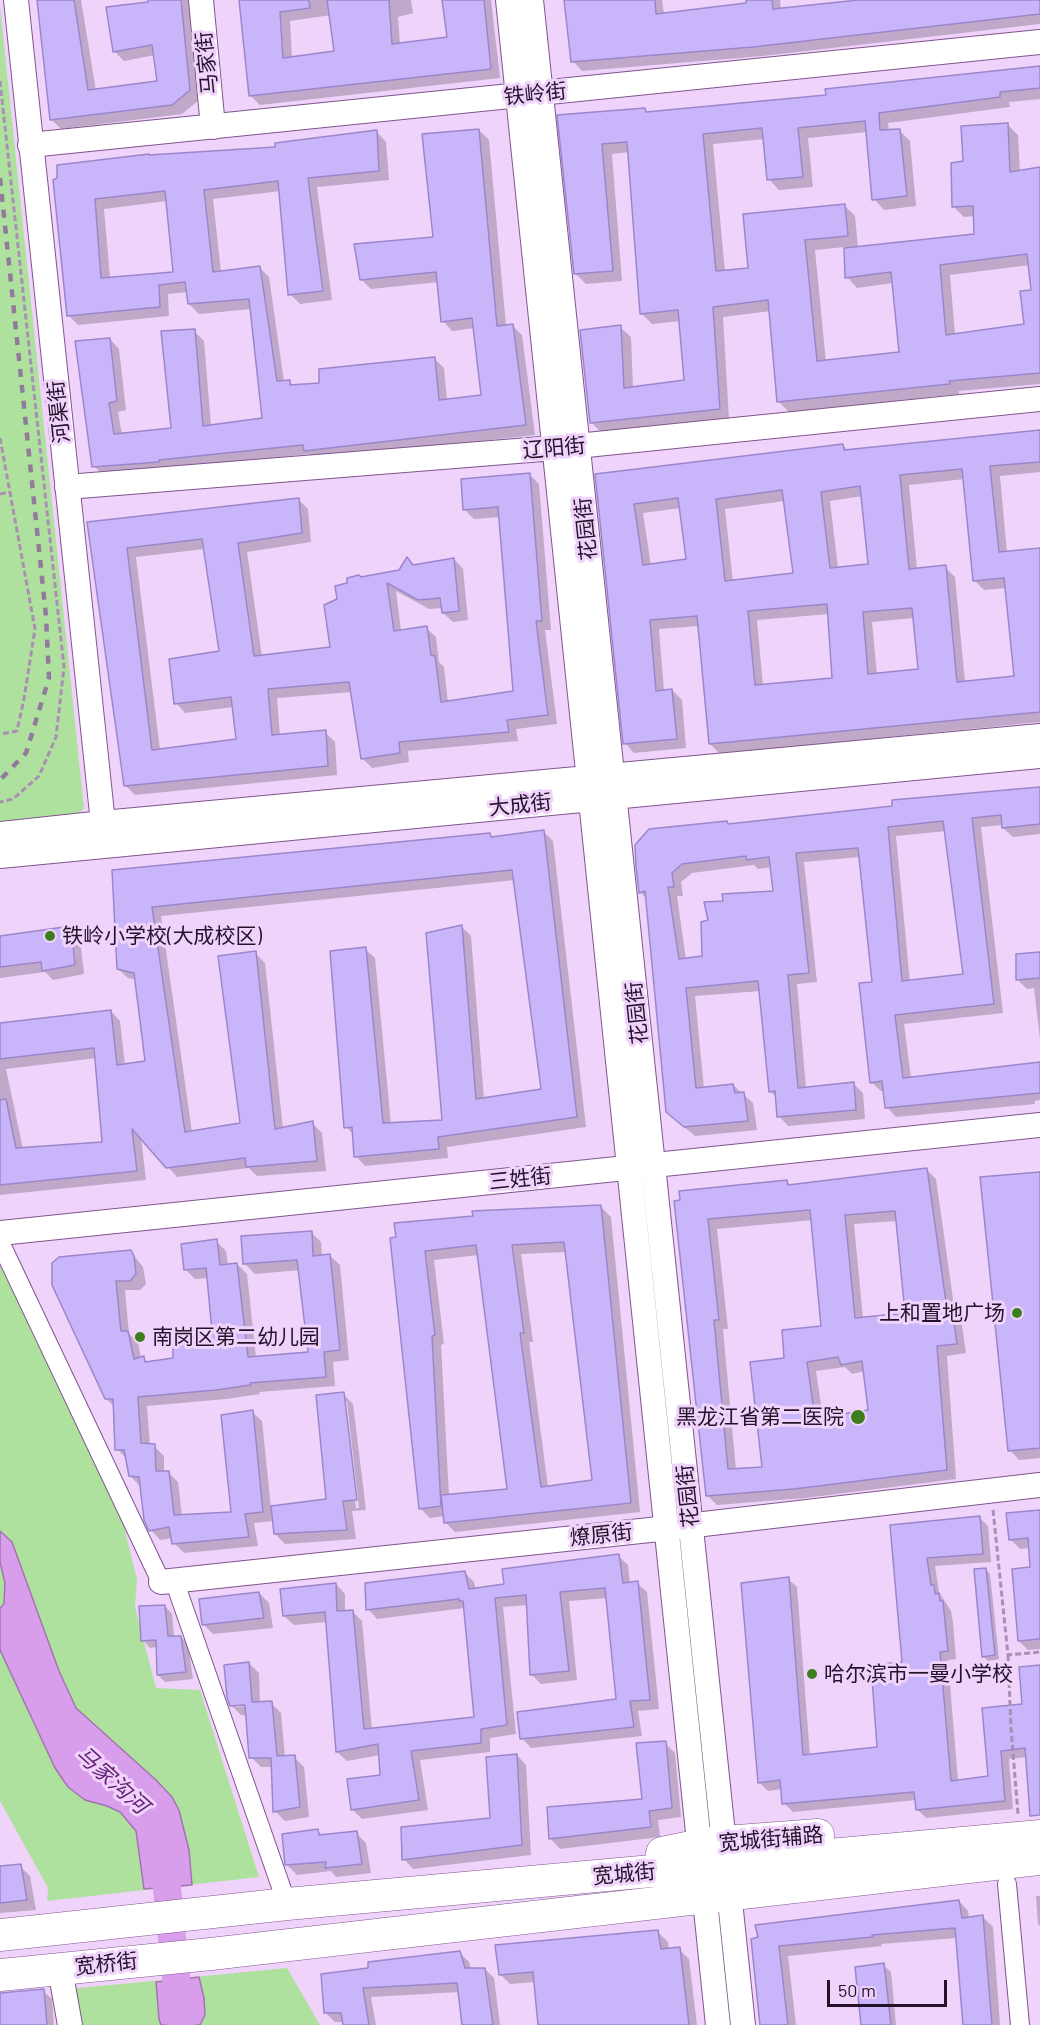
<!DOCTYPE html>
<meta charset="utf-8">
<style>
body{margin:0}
#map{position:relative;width:1040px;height:2025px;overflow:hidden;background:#f0d3fa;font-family:Barlow,sans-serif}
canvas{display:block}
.scale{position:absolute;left:827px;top:1980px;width:120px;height:27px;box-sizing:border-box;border:3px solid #24122a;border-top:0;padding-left:8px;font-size:18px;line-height:21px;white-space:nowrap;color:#24122a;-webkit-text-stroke:4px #f0d3fa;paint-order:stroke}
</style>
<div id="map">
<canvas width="1040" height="2025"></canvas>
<div class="scale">50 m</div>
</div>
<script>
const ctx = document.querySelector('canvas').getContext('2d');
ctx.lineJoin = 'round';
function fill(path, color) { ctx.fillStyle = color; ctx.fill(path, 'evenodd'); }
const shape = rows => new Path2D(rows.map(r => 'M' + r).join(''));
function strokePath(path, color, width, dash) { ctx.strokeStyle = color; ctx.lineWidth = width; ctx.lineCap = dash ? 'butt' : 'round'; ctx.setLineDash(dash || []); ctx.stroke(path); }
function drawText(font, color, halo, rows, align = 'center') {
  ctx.font = font + ' Barlow,"Noto Sans SC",sans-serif'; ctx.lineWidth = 6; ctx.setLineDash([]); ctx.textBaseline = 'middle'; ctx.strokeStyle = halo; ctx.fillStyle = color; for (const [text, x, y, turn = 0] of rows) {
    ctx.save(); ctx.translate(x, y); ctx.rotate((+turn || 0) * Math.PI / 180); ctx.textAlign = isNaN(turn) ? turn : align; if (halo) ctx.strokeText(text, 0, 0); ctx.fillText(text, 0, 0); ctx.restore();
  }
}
const green = shape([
 [0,6,84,808,70,823,0,830],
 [0,1261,21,1262,118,1501,137,1580,135,1607,156,1688,200,1690,259,1877,47,1901,48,1888,0,1801],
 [287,1968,320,2025,80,2025,69,1989]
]);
const water = shape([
 [0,1531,12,1542,59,1671,76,1708,156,1780,172,1797,179,1810,189,1850,192,1885,144,1889,136,1831,120,1812,107,1806,85,1800,68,1787,55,1768,0,1650,0,1608,4,1604,5,1583,0,1562,0,1531],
 [199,1977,204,1998,205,2015,200,2025,161,2025,159,2019,156,1982,199,1977]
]);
const shadow = shape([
 [38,0,81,0,96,91,159,83,155,55,124,61,114,51,149,4,149,0,189,0,199,100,182,114,61,129,51,119],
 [241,0,411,0,413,13,398,17,400,44,448,38,444,0,491,0,500,78,260,105,250,95],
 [331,15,336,52,292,58,290,21],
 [566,0,662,0,664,14,748,4,747,0,780,0,781,10,872,0,1040,0,1040,24,763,56,582,71,573,61],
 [1040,67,1040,99,1009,102,1010,107,888,123,889,131,900,131,910,141,916,206,884,210,874,199,867,132,808,138,813,187,779,190,769,179,765,139,713,144,725,272,750,269,844,205,855,216,858,248,975,235,975,216,964,217,953,206,965,162,1008,125,1018,135,1020,172,1040,168,1040,384,959,391,959,394,789,412,779,402,771,311,723,317,729,419,602,433,591,422,620,327,631,337,633,388,686,381,680,321,652,324,642,314,630,152,612,154,622,281,586,284,575,273,559,117,645,109,649,114,827,96],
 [845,247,847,277,857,288,893,283,900,353,826,362,815,250],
 [1030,265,1032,291,1025,325,955,335,950,275],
 [479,130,489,140,506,326,513,326,522,335,535,435,315,460,310,454,104,476,94,466,110,339,119,349,126,410,118,412,122,435,173,430,194,331,204,341,211,426,264,420,252,309,199,314,189,304,188,292,168,294,169,316,78,325,68,315,54,181,377,132,386,142,389,180,317,187,332,300,300,304,290,294,281,191,213,199,221,272,259,267,269,277,284,382,289,381,294,386,321,385,434,358,444,368,447,401,482,397,475,328,452,331,443,321,439,282,371,289,361,279,434,238],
 [167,201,175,273,110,278,104,209],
 [1040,432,1040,472,1000,476,1007,553,1040,550,1040,722,720,754,710,744,699,626,659,629,664,691,672,690,682,700,686,748,634,753,625,743,597,475,843,445,848,451],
 [965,479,974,580,984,590,1007,588,1015,677,965,682,955,577,945,567,917,570,909,485],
 [863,496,869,565,838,568,830,501],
 [785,501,795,575,733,582,725,509],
 [681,508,688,560,651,566,643,513],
 [829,614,834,679,763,686,757,620],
 [914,618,919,671,877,675,872,622],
 [530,475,539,484,551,630,545,630,557,724,516,729,518,741,408,751,409,762,372,768,362,758,352,692,277,698,280,736,325,732,335,742,337,775,135,795,125,785,89,524,299,500,308,509,311,542,247,552,262,657,331,648,338,599,361,579,400,571,413,566,454,559,463,569,468,620,453,622,443,613,443,608,429,609,396,591,401,631,426,628,436,637,439,662,444,667,448,703,515,693,501,517,474,519,464,509],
 [205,549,221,653,176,703,185,713,234,707,238,740,160,750,136,557],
 [1040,788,1040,838,1040,834,1013,837,1003,828,1003,825,981,827,1003,1013,904,1024,911,1078,1040,1064,1040,1100,1035,1101,1035,1104,896,1117,887,1107,884,1091,881,1091,871,1082,874,984,860,857,804,862,817,982,797,984,806,1088,853,1083,863,1093,865,1119,788,1126,779,1116,777,1098,770,1091,761,991,695,996,704,1089,733,1085,753,1103,757,1130,695,1136,677,1121,647,899,640,892,727,823,729,825,894,808],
 [946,831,964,975,910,982,896,836],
 [754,865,758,869,772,867,774,892,724,903,710,921,703,957,686,960,677,896,683,896,681,882,692,873],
 [543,831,553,841,586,1127,447,1147,448,1158,365,1166,356,1156,354,1135,346,1127,365,949,375,958,391,1124,444,1122,462,927,471,936,484,1099,543,1090,515,880,161,916,192,1132,242,1125,255,953,265,963,283,1129,312,1123,322,1133,326,1171,257,1176,249,1168,177,1177,141,1137,146,1180,0,1195,0,1025,111,1011,120,1021,125,1065,146,1062,137,980,128,978,118,969,113,871,489,834,493,838],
 [97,1058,103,1143,23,1149,6,1069],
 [70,928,80,938,84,974,53,980,45,972,0,978,0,937],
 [1040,953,1040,1039,1034,988,1027,989,1018,980],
 [926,1169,936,1179,955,1313,961,1319,966,1353,947,1356,956,1479,805,1498,717,1505,707,1495,681,1202,786,1181,791,1186],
 [813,1220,822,1327,786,1360,763,1468,736,1470,723,1329,728,1329,717,1229],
 [897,1221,907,1314,863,1319,854,1224],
 [845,1367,852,1374,865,1371,870,1412,823,1418,816,1371],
 [1040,1174,1040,1458,1019,1460,1010,1450],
 [601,1207,611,1217,640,1512,455,1532,446,1523,445,1516,430,1518,420,1508,392,1239],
 [566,1252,594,1482,548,1487,529,1342,533,1342,521,1254],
 [479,1255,509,1490,449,1496,441,1345,444,1344,434,1260],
 [311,1232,321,1242,322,1256,330,1256,340,1265,349,1360,333,1362,335,1386,259,1392,260,1394,226,1399,147,1406,150,1446,154,1446,164,1456,164,1472,168,1472,178,1482,182,1516,232,1513,252,1412,262,1421,271,1508,328,1500,343,1394,353,1404,366,1510,352,1511,356,1539,285,1544,275,1534,274,1521,254,1523,258,1546,184,1553,174,1543,173,1538,160,1540,151,1530,140,1486,130,1476,127,1459,117,1449,115,1407,106,1399,53,1284,131,1252,143,1267,146,1284,140,1290,125,1290,129,1334,138,1342,141,1358,143,1358,149,1363,175,1360,214,1332,208,1278,195,1279,185,1269,216,1241,226,1251,228,1265,237,1264,247,1274,256,1358,310,1353,300,1270,255,1274,245,1264],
 [344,1402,347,1402,359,1508,356,1508],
 [1040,1512,1040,1649,1028,1650,1019,1641,1032,1568,1030,1548,1020,1549,1010,1539],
 [979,1517,988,1526,991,1562,935,1566,939,1592,951,1611,953,1622,956,1659,948,1660,958,1781,989,1777,983,1709,1023,1705,1040,1666,1040,1808,1027,1757,1009,1759,1013,1809,926,1818,917,1809,917,1800,793,1812,784,1803,782,1789,768,1791,759,1782,788,1579,797,1587,810,1756,879,1748,904,1663,892,1527],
 [618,1556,628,1565,630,1584,637,1583,647,1592,659,1709,638,1711,642,1736,531,1748,522,1738,618,1700,608,1598,569,1601,577,1680,541,1684,532,1675,528,1605,503,1607,516,1734,490,1738,490,1752,420,1760,428,1810,362,1819,352,1809,381,1777,380,1755,347,1761,337,1752,327,1622,294,1625,284,1616,336,1584,345,1594,345,1612,352,1611,362,1621,372,1730,476,1718,465,1608,377,1619,368,1609,465,1573,474,1582,476,1590,506,1586],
 [986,1569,990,1574,999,1659,988,1661,983,1656],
 [259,1593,269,1603,273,1628,213,1634,203,1624],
 [165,1606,172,1614,174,1637,181,1637,188,1644,193,1679,165,1682,158,1675,157,1647,150,1648,143,1640],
 [249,1663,259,1673,260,1703,271,1703,281,1713,285,1757,294,1757,304,1767,309,1817,285,1821,275,1811,273,1767,261,1767,251,1757,247,1715,241,1715,231,1705],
 [252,1703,253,1706,236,1707,236,1704],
 [665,1743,675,1753,681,1817,658,1820,660,1837,560,1849,551,1839,644,1800],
 [517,1755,526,1765,531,1855,413,1869,404,1859,491,1820],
 [318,1831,323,1836,356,1833,366,1843,371,1873,336,1877,331,1871,297,1875,287,1865],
 [20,1866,30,1876,36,1910,0,1913,0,1868],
 [1036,1896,1040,1896,1040,1926,1038,1924],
 [959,1901,968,1911,969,1918,983,1917,993,1927,1000,2025,965,2025,957,1938,881,1944,882,1946,788,1956,796,2025,762,2025,759,1938],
 [658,1932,668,1942,669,1950,679,1949,689,1959,697,2025,539,2025,535,1982,510,1984,500,1974],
 [460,1953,469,1962,471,1969,485,1969,494,1978,500,2025,463,2025,460,1992,371,1997,376,2025,345,2025,344,2022,335,2022,326,2013,323,1976],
 [883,1965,891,1972,896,2025,862,2025],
 [43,1991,52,1999,54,2025,0,2025,0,1995]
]);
const river = shape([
 [163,1850,181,2025]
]);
const building = shape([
 [37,0,74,0,88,90,157,81,152,45,113,52,106,7,148,2,148,0,181,0,190,90,172,105,50,120,37,0],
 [239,0,309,0,310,8,280,12,283,58,334,51,327,0,389,0,392,44,447,37,442,0,484,0,491,69,249,96,239,0],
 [564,0,655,0,656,14,746,3,746,0,772,0,773,9,858,0,1040,0,1040,14,753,47,571,62,564,0],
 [1040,66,1040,88,1000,92,1000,97,879,113,880,130,900,129,907,196,872,200,865,121,798,128,803,177,767,180,762,128,703,134,716,271,748,268,743,214,845,204,848,236,805,240,817,361,899,352,891,272,845,278,844,248,974,234,973,206,952,207,951,163,963,161,961,126,1008,123,1010,172,1040,167,1040,373,949,381,950,384,777,402,768,300,713,307,720,409,590,423,580,330,621,325,624,388,684,380,678,310,640,314,627,142,602,144,613,271,574,274,557,115,645,108,646,112,826,95,825,89,1040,66],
 [1027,254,1031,290,1020,291,1024,324,946,335,940,265,1027,254],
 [479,129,497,326,513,324,526,425,304,451,303,445,159,460,159,462,92,467,75,341,110,338,117,401,109,403,114,434,171,428,161,331,195,329,203,426,262,418,249,299,188,304,185,282,159,285,160,307,67,316,53,180,57,178,57,165,149,154,149,155,275,147,275,143,377,130,379,171,308,178,323,291,288,295,278,181,204,190,213,272,260,266,277,381,290,380,290,385,319,383,319,369,435,357,439,400,481,395,472,318,441,322,436,272,360,280,354,244,433,237,422,134,479,129],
 [165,191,173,272,101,278,95,199,165,191],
 [1040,430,1040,462,990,466,999,552,1040,548,1040,712,709,744,697,616,650,620,656,691,672,689,677,739,623,744,595,474,843,444,844,450,1040,430],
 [962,469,973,581,1004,578,1014,676,957,682,946,565,909,569,900,475,962,469],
 [860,486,868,564,830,568,821,492,860,486],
 [782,490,793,573,725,581,716,499,782,490],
 [678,498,686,559,643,565,634,504,678,498],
 [827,604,832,678,755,685,748,611,827,604],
 [912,608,918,669,868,674,863,612,912,608],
 [530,473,542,621,536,621,548,715,507,720,509,732,399,742,400,753,361,759,349,682,268,689,272,735,326,730,328,766,124,786,87,522,299,498,302,533,238,543,254,656,330,647,324,605,337,599,335,586,347,583,347,578,359,575,361,577,399,570,407,557,413,565,454,558,459,611,442,613,440,598,418,600,387,583,394,631,427,626,431,655,435,656,441,702,513,691,498,507,463,510,461,479,530,473],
 [202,539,219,651,169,659,174,704,231,697,236,739,152,750,127,548,202,539],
 [1040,787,1040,824,1002,828,1001,815,972,818,994,1004,895,1015,903,1078,1040,1062,1040,1093,885,1108,882,1081,870,1083,859,983,872,982,858,848,796,853,809,973,788,975,798,1088,854,1082,856,1110,777,1117,775,1091,769,1092,758,981,686,988,696,1088,733,1084,735,1093,744,1092,748,1121,684,1127,666,1112,645,891,639,893,636,866,635,845,649,829,727,821,728,824,892,806,892,800,1040,787],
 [943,821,963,974,902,981,888,827,943,821],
 [746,856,747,860,769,857,773,891,722,894,723,901,704,902,708,920,701,922,702,956,679,959,668,887,674,887,672,873,682,864,746,856],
 [544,830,577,1117,438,1137,439,1149,354,1157,352,1127,344,1128,330,951,366,947,383,1123,442,1120,426,933,462,925,476,1099,541,1089,512,870,152,907,185,1132,240,1123,218,956,256,951,275,1129,313,1121,317,1161,246,1167,245,1158,166,1168,132,1129,137,1171,0,1185,0,1100,6,1099,16,1148,102,1142,94,1048,0,1059,0,1023,111,1010,117,1065,145,1061,134,973,117,969,112,870,490,833,491,837,544,830],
 [71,926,75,965,42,971,41,962,0,967,0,936,71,926],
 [1040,952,1040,978,1016,980,1016,954,1040,952],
 [927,1168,947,1309,952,1308,957,1344,937,1346,947,1470,794,1489,706,1496,674,1201,680,1200,679,1191,787,1180,788,1185,927,1168],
 [810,1210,821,1326,782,1330,784,1358,750,1362,762,1467,728,1469,714,1320,719,1320,708,1219,810,1210],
 [895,1211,905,1313,855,1318,845,1215,895,1211],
 [838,1357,841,1365,862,1361,868,1410,815,1418,807,1362,838,1357],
 [1040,1172,1040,1448,1008,1451,980,1177,1040,1172],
 [601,1205,631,1503,444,1523,441,1495,507,1489,476,1245,425,1251,435,1335,432,1336,441,1506,419,1509,390,1238,396,1237,394,1223,473,1216,472,1211,601,1205],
 [564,1242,592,1480,541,1487,520,1333,524,1333,512,1245,564,1242],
 [312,1231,313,1256,330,1254,340,1350,324,1352,326,1377,250,1383,251,1385,216,1390,138,1397,141,1443,155,1444,156,1471,169,1471,174,1515,231,1512,221,1415,253,1410,263,1512,245,1514,249,1537,172,1544,169,1527,149,1531,144,1520,139,1477,129,1476,124,1450,115,1450,113,1399,105,1399,52,1285,52,1263,59,1257,131,1250,134,1256,136,1274,130,1281,116,1281,121,1331,128,1331,134,1359,144,1356,145,1362,173,1358,173,1336,212,1331,206,1268,184,1270,181,1244,217,1239,220,1265,237,1263,248,1357,308,1352,297,1260,243,1264,241,1236,312,1231],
 [344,1392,357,1500,343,1501,347,1530,274,1534,271,1506,326,1499,316,1395,344,1392],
 [1040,1510,1040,1639,1018,1641,1012,1569,1030,1567,1028,1538,1009,1540,1006,1513,1040,1510],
 [980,1516,983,1554,927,1558,931,1585,934,1585,935,1594,939,1593,940,1601,943,1601,944,1612,948,1651,940,1652,951,1781,988,1776,982,1708,1022,1704,1019,1667,1040,1665,1040,1815,1030,1816,1025,1748,1001,1751,1005,1801,916,1810,914,1792,782,1804,780,1780,758,1783,741,1583,789,1577,803,1755,877,1747,871,1665,902,1662,890,1525,980,1516],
 [619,1554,623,1583,638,1581,650,1700,630,1701,634,1727,520,1739,517,1712,616,1699,605,1588,560,1592,569,1671,530,1675,526,1595,495,1598,507,1725,481,1729,481,1743,411,1751,419,1800,351,1810,347,1779,380,1775,378,1744,336,1752,325,1612,283,1616,280,1589,336,1583,337,1611,353,1610,364,1729,474,1717,463,1601,459,1601,459,1599,366,1610,365,1583,465,1571,469,1589,504,1584,502,1569,619,1554],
 [986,1568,995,1655,982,1657,974,1569,986,1568],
 [259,1592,264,1618,202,1625,199,1599,259,1592],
 [165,1605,168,1636,181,1636,186,1672,157,1675,156,1640,141,1641,139,1606,165,1605],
 [249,1662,252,1702,272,1701,277,1756,295,1755,300,1807,273,1812,271,1758,249,1758,245,1705,230,1706,227,1697,224,1665,249,1662],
 [666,1741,672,1808,649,1811,651,1827,549,1839,547,1807,642,1799,636,1743,666,1741],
 [517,1754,522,1845,402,1860,401,1827,490,1818,486,1757,517,1754],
 [318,1829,319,1835,357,1831,362,1864,325,1868,326,1862,285,1865,282,1834,318,1829],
 [21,1864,27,1900,0,1903,0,1866,21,1864],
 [959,1900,962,1918,983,1915,992,2025,963,2025,955,1928,872,1935,873,1937,779,1946,788,2025,760,2025,751,1939,758,1937,755,1925,959,1900],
 [658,1930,661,1949,680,1947,689,2025,538,2025,533,1972,499,1975,495,1945,658,1930],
 [460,1951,465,1968,485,1968,493,2025,462,2025,457,1983,363,1988,369,2025,343,2025,341,2013,324,2013,321,1974,368,1968,368,1962,460,1951],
 [884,1963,891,2025,861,2025,855,1967,884,1963],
 [44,1989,47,2025,0,2025,0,1993,44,1989]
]);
const path = shape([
 [0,81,64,667,56,737,39,776,13,799,0,802],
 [0,438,35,629,24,699,17,731,0,734],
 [0,494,10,492],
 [993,1510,1008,1655,1040,1652],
 [1008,1655,1011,1728,1018,1814]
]);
const street = shape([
 [0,1242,161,1582],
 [174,1580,287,1904],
 [1007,1884,1020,2025]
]);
const secondary = shape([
 [16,0,103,823],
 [201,0,213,127],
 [508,0,718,2025],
 [531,0,743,2025],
 [30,145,1040,42],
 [67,487,567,447,1040,399],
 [0,834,103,823,1040,736],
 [0,856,1040,756],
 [0,1233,1040,1125],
 [161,1582,678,1527,1040,1485],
 [60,1969,70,2025]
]);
const highway = shape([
 [662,1853,711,1843,818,1835],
 [0,1935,287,1904,1040,1836],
 [0,1975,211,1954,1040,1859]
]);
const rail = shape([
 [0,178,46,616,49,678,26,753,0,780]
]);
const markers = [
 [50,936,6,"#3c7d1d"],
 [1017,1313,6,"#3c7d1d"],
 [140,1337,6,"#3c7d1d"],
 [858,1417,8,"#3c7d1d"],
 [812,1674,6,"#3c7d1d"]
];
const streetNames = [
 ["马家街",207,63,-96],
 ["铁岭街",535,94,-6],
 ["河渠街",59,412,-96],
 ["辽阳街",554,448,-5],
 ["花园街",586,529,-96],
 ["大成街",520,805,-6],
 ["花园街",637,1013,-96],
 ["三姓街",520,1179,-6],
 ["花园街",688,1496,-96],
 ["燎原街",601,1535,-6],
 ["宽城街辅路",771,1839,-5],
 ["宽城街",624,1874,-5],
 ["宽桥街",106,1964,-6]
];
const poiNames = [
 ["铁岭小学校(大成校区)",62,936],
 ["上和置地广场",1005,1313,"right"],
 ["南岗区第二幼儿园",152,1337],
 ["黑龙江省第二医院",844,1417,"right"],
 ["哈尔滨市一曼小学校",824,1674]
];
const waterNames = [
 ["马家沟河",112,1780,42]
];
fill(green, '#afe19e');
fill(water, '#d89eeb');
strokePath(water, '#a274b1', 1.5);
fill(shadow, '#0003');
strokePath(river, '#d89eeb', 28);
fill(building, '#c9b5fa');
strokePath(building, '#9b86cb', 1.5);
strokePath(street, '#80548e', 20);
strokePath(secondary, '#80548e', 26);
strokePath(highway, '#80548e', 33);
strokePath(path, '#a990b2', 3, [6, 3]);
strokePath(street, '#fff', 18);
strokePath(secondary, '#fff', 24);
strokePath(highway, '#fff', 32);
strokePath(rail, '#927a9a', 4.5, [8, 8]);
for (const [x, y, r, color] of markers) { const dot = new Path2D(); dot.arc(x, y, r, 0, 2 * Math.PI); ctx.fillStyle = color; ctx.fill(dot); strokePath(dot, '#f0d3fa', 2); }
drawText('21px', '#24122a', '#f0d3fa', streetNames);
drawText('21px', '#24122a', '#f0d3fa', poiNames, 'left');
drawText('italic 22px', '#651f79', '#f0d3fa', waterNames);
</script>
